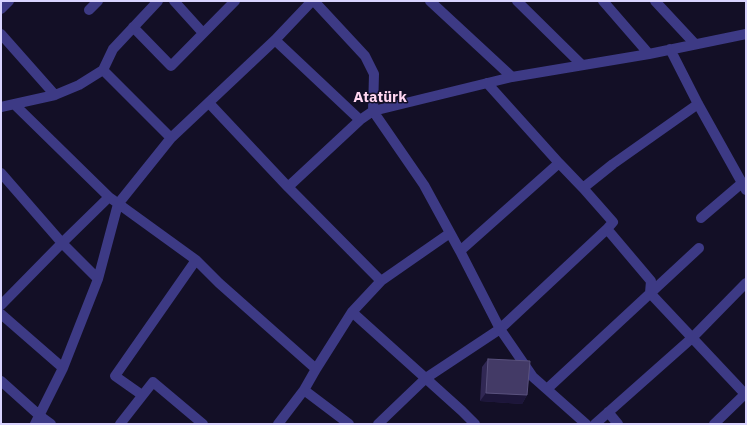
<!DOCTYPE html>
<meta charset="utf-8">
<style>
body{margin:0}
#map{position:relative;width:747px;height:425px;overflow:hidden;background:#130f26;font-family:"IBM Plex Sans",sans-serif}
canvas{display:block}
.frame{position:absolute;inset:0;border:2px solid #d9d4ff;pointer-events:none}
</style>
<div id="map">
<canvas width="747" height="425"></canvas>
<div class="frame"></div>
</div>
<script>
const ctx = document.querySelector('canvas').getContext('2d');
ctx.lineJoin = 'round';
const shape = rows => new Path2D(rows.map(r => 'M' + r).join(''));
function strokePath(path, color, width, dash) { ctx.strokeStyle = color; ctx.lineWidth = width; ctx.lineCap = dash ? 'butt' : 'round'; ctx.setLineDash(dash || []); ctx.stroke(path); }
function fill(path, color) { ctx.fillStyle = color; ctx.fill(path, 'evenodd'); }
function drawText(font, color, halo, rows, align = 'center') {
  ctx.font = font + ' "IBM Plex Sans",sans-serif'; ctx.lineWidth = 3; ctx.setLineDash([]); ctx.textBaseline = 'middle'; ctx.strokeStyle = halo; ctx.fillStyle = color; for (const [text, x, y, turn = 0] of rows) {
    ctx.save(); ctx.translate(x, y); ctx.rotate((+turn || 0) * Math.PI / 180); ctx.textAlign = isNaN(turn) ? turn : align; if (halo) ctx.strokeText(text, 0, 0); ctx.fillText(text, 0, 0); ctx.restore();
  }
}
const street = shape([
 [174,1,203,33],
 [314,1,365,56,374,74,373,111,424,185,460,251,500,329,533,377,586,424],
 [430,1,512,77],
 [517,1,582,65],
 [603,1,649,54],
 [655,1,695,44],
 [1,9,9,1],
 [89,10,98,1],
 [133,27,171,66,235,1],
 [1,34,55,95],
 [275,40,360,120],
 [670,49,698,104,746,190],
 [103,70,171,138],
 [487,83,559,163,583,188,613,222,607,229,651,281,650,293,746,395],
 [209,103,288,187,381,281],
 [14,104,109,197,196,260,219,283,316,369],
 [1,107,55,95,79,85,103,70,113,49,158,1],
 [1,173,62,243,98,279],
 [288,187,360,120,373,111,512,77,649,54,746,34],
 [583,188,613,164,698,104],
 [701,218,742,183],
 [460,251,559,163],
 [1,305,62,243,109,197],
 [352,312,462,411,475,424],
 [1,314,63,368],
 [1,381,40,416,51,424],
 [547,389,699,248],
 [304,390,349,424],
 [142,395,115,376,196,260],
 [608,412,618,424],
 [35,424,63,368,98,279,118,204,171,138,275,40,312,1],
 [120,424,153,382,203,424],
 [278,424,304,390,316,369,352,312,381,281,450,233],
 [378,424,426,378,500,329,607,229],
 [595,424,692,338,746,283],
 [714,424,745,394]
]);
const wall = shape([
 [488,359,527,395,522,404,480,401,482,367]
]);
const shadedWall = shape([
 [486,393,527,395,522,404,480,401]
]);
const building = shape([
 [488,359,530,361,527,395,486,393,488,359]
]);
const districtNames = [
 ["Atatürk",380,98]
];
strokePath(street, '#3d3a85', 10);
fill(wall, '#312854');
fill(shadedWall, '#1d163a');
fill(building, '#433a66');
strokePath(building, '#5a527e', 1);
drawText('bold 15px', '#ffd6f0', '#130f26', districtNames);
</script>
